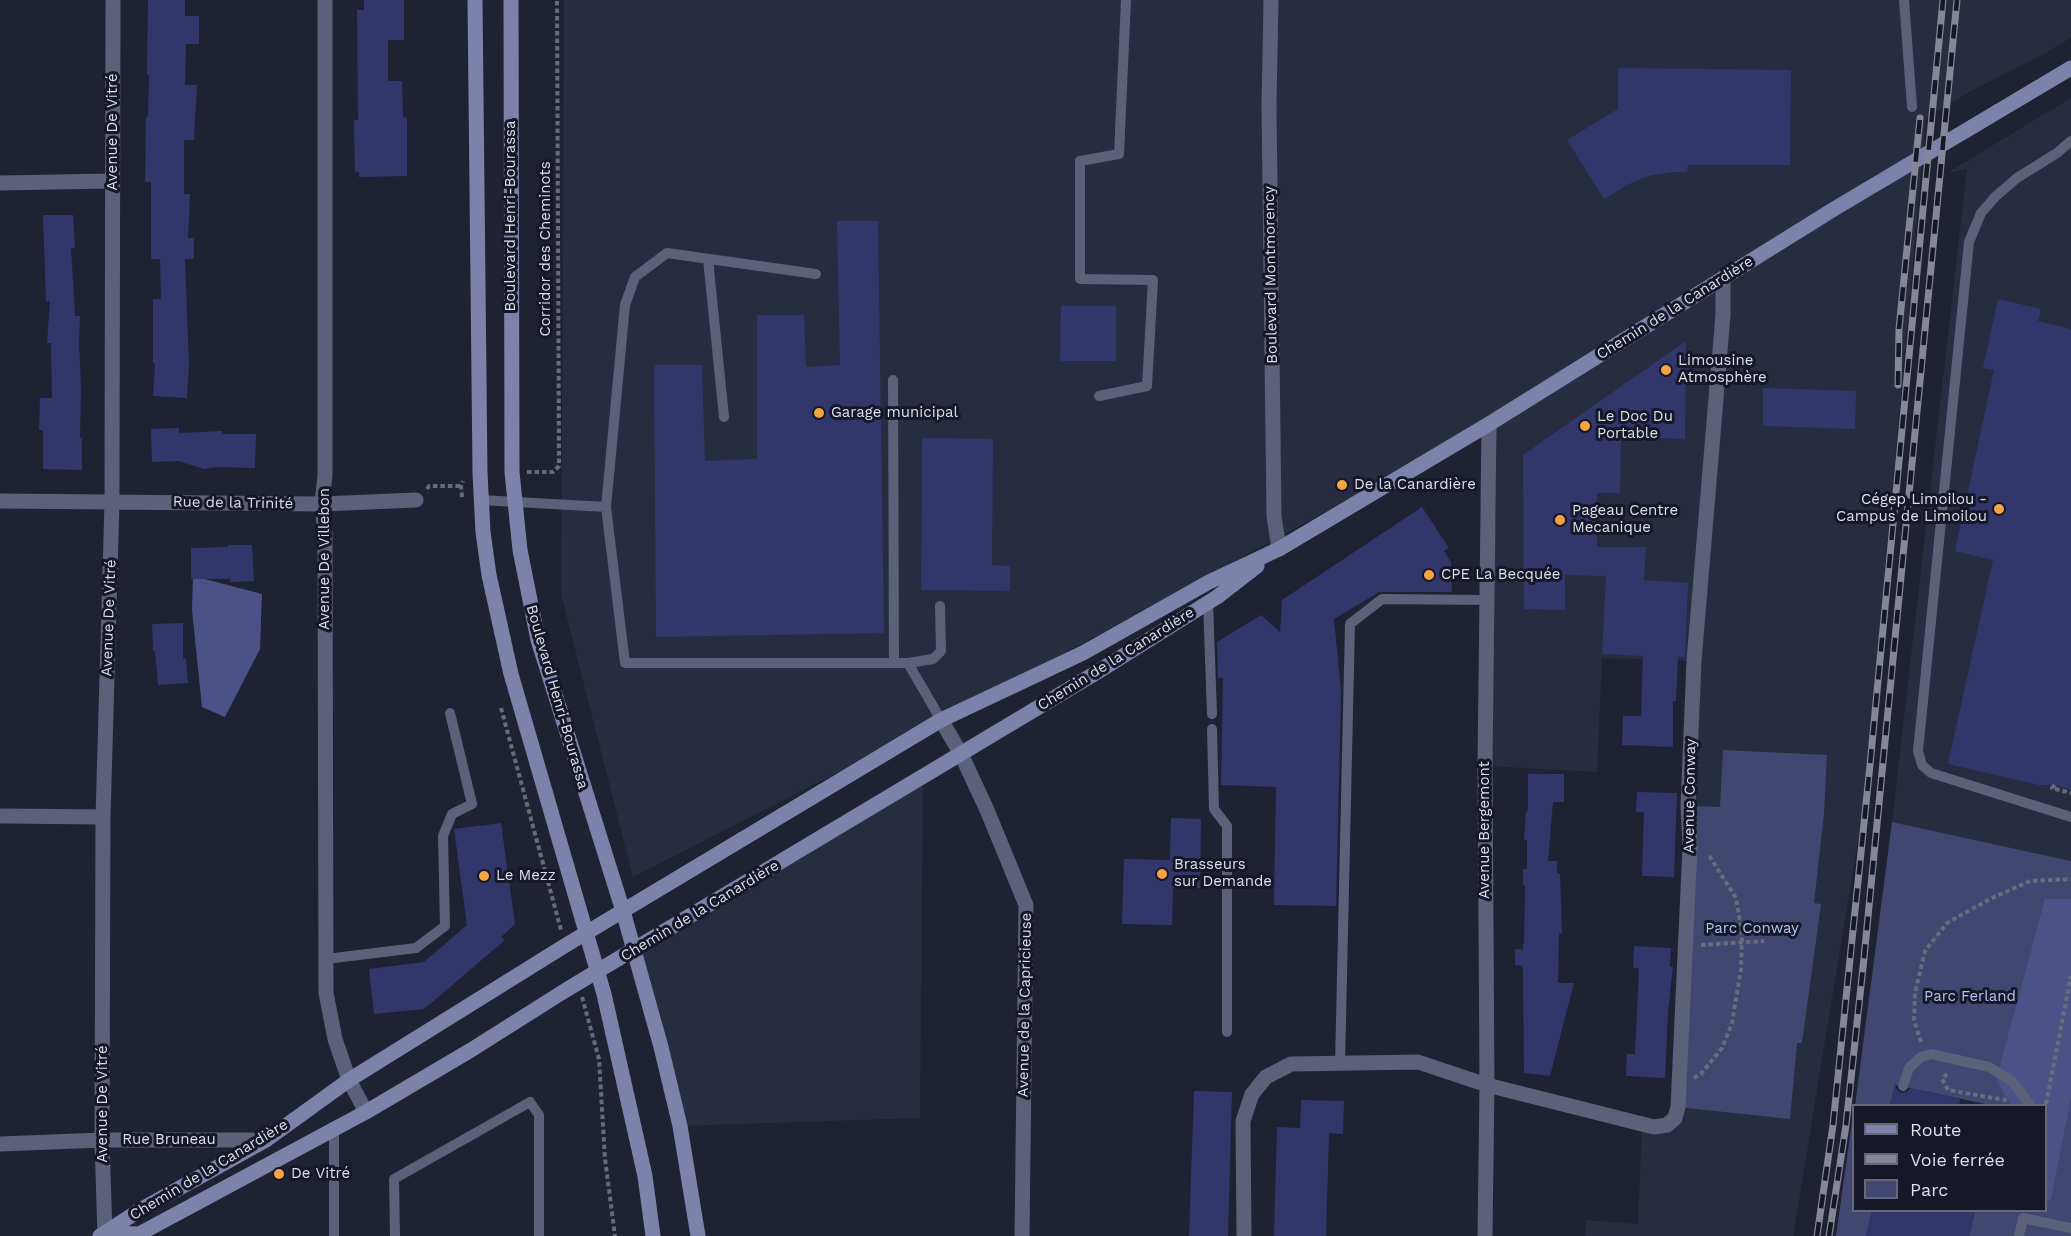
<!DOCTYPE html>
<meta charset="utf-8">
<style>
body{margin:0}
#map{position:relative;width:2071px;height:1236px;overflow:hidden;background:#1f2233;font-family:"Work Sans",sans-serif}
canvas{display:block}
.legend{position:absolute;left:1852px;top:1104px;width:195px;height:108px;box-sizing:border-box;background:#161829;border:2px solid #666877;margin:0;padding:8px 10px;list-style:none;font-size:18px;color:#dddfeb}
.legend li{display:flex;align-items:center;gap:12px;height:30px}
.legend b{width:30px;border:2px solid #666877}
</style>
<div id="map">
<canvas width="2071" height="1236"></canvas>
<ul class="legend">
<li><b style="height:8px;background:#7c82a9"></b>Route</li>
<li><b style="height:8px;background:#858796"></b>Voie ferrée</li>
<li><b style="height:16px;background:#424771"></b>Parc</li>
</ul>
</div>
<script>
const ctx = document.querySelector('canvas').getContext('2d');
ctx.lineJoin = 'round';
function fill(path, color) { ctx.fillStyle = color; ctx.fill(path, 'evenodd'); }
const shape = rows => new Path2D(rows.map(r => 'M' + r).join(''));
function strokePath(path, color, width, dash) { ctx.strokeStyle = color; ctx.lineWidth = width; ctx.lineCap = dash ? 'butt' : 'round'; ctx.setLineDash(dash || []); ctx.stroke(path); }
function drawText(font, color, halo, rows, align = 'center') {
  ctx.font = font + ' "Work Sans",sans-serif'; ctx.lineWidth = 6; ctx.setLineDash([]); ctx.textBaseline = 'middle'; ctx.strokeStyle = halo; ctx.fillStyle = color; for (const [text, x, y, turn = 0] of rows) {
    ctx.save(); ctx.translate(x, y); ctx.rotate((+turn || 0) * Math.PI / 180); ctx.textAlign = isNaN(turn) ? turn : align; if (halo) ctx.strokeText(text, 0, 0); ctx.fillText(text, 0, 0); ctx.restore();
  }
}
const built = shape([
 [564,0,2071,0,2071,38,2042,55,1971,91,1926,118,1863,811,1793,1236,1585,1236,1586,1220,1638,1224,1642,1124,1654,1127,1678,1107,1797,1043,1802,1043,1820,904,1813,903,1824,814,1827,756,1721,808,1688,806,1694,661,1602,658,1597,772,1485,766,1488,424,941,720,633,877,561,594],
 [2071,98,2071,861,1892,822,1967,169,1947,173],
 [923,778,920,1118,680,1126,633,951]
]);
const green = shape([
 [1723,750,1827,755,1824,814,1814,903,1821,904,1802,1043,1797,1043,1790,1119,1678,1107,1688,806,1720,807],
 [1892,822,2071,861,2071,1236,1969,1236,1975,1211,2046,1210,2046,1106,1990,1105,1895,1085,1890,1105,1855,1106],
 [1853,1115,1854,1210,1872,1211,1866,1236,1836,1236]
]);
const forest = shape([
 [193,576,262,594,260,649,225,717,202,707,192,610],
 [2045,899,2071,899,2071,1097,2051,1199,2046,1202,2046,1106,2011,1105,1996,1080]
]);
const building = shape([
 [148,0,185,0,185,16,199,16,199,44,186,44,185,85,197,85,194,140,184,140,184,194,190,194,188,238,194,238,194,259,185,259,189,363,187,398,153,396,155,363,153,363,153,299,161,299,160,259,151,259,151,182,145,182,146,117,148,117,149,75,147,75],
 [364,0,404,0,404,40,388,40,388,81,402,81,403,117,407,118,407,176,359,177,359,172,355,172,354,120,358,120,357,10,364,10],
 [1618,68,1791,70,1790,165,1688,165,1687,172,1673,172,1648,176,1629,184,1604,199,1567,140,1618,109],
 [43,215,73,215,75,248,71,248,75,316,80,316,79,342,81,386,80,438,82,438,82,470,43,469,43,430,39,430,40,398,52,398,51,343,47,343,50,301,46,301],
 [837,221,878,221,884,633,656,637,654,365,702,365,705,461,757,459,757,315,804,315,806,367,840,365],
 [1998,299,2041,309,2038,321,2071,329,2071,789,2055,785,2039,785,1948,764,1993,560,1955,551,1994,370,1983,368],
 [1061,306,1116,306,1116,361,1060,361],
 [1686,341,1685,439,1621,437,1620,493,1597,493,1597,547,1646,547,1644,580,1688,583,1685,657,1678,657,1676,701,1673,701,1673,747,1622,745,1623,716,1641,716,1643,656,1602,654,1606,576,1565,575,1565,610,1524,609,1523,455],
 [1763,388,1856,391,1855,429,1763,426],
 [179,428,179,433,222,431,222,434,256,434,255,468,217,467,204,469,179,461,152,462,151,429],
 [922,438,993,439,992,565,1010,566,1010,591,921,590],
 [1422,507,1449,548,1444,551,1451,562,1452,592,1379,592,1334,619,1341,691,1336,906,1274,905,1276,787,1221,785,1223,678,1218,678,1217,642,1261,615,1280,632,1282,600],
 [228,545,252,545,254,581,230,582,230,579,191,579,191,548,228,547],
 [183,623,183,659,186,658,188,683,158,685,155,651,153,651,152,624],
 [1528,774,1564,774,1564,802,1553,802,1548,861,1557,861,1557,873,1560,874,1562,933,1559,933,1558,983,1574,983,1550,1076,1524,1073,1523,971,1522,966,1515,965,1515,949,1523,950,1523,944,1524,944,1525,885,1523,885,1523,869,1527,869,1527,840,1524,840,1526,811,1528,812],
 [1637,792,1677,793,1674,877,1642,876,1644,812,1636,812],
 [1171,818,1201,819,1200,888,1173,888,1172,925,1122,924,1124,859,1170,860],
 [501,823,515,924,501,937,505,940,429,1005,423,1009,374,1014,369,969,424,962,467,925,454,829],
 [1634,946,1671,948,1670,967,1673,967,1668,1011,1665,1078,1626,1076,1627,1054,1635,1054,1639,968,1633,968],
 [1895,1084,1897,1090,1901,1093,1907,1092,1910,1088,1960,1099,1959,1106,1890,1106],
 [1194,1091,1232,1092,1228,1236,1189,1236],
 [1301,1100,1344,1101,1343,1134,1329,1133,1326,1236,1274,1236,1277,1127,1300,1128],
 [1872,1210,1975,1210,1969,1236,1866,1236]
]);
const path = shape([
 [527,472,553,472,559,466,557,0],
 [427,489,429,486,461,486],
 [462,497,461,486,463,481],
 [501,708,561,930],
 [2055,785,2052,788,2071,793],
 [1701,945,1764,941],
 [582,997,599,1059,605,1159,615,1236],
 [1921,1042,1914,1020,1915,993,1925,951,1947,923,1990,899,2030,881,2071,879],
 [1947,1074,1942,1079,1948,1090,2005,1100,2004,1106],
 [1694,1078,1701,1074,1722,1048,1732,1023,1741,969,1742,933,1736,898,1710,857,1706,855],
 [2046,1104,2071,976]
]);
const lane = shape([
 [1904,0,1912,107],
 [2071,141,2057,153,2017,178,1996,196,1981,213,1969,242,1918,751,1922,765,1931,773,2071,817],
 [708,259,724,417],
 [816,274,667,253,635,277,625,305,606,507,625,663,908,663,941,720],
 [893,380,894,663],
 [1099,396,1147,386,1153,280,1080,279,1080,161,1119,154,1126,0],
 [481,500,606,507],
 [1208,602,1212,714],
 [908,663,933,659,941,651,940,606],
 [1212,729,1214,809,1227,826,1227,1032],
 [326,959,416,948,445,926,443,836,452,814,472,804,450,713],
 [1340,1064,1350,624,1382,599,1487,600],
 [1903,1086,1909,1068,1921,1057,1931,1054,1989,1067,2012,1081,2031,1106],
 [334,1236,334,1128],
 [395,1236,394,1179,530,1102,539,1115,539,1236],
 [2019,1236,2023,1218,2071,1228]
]);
const street = shape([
 [325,0,325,475,322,504,325,534,326,993,335,1039,349,1080,366,1112],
 [1271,0,1269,106,1274,516,1279,549],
 [0,183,112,181],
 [0,501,322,504,416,500],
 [941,720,961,754,987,810,1026,905,1022,1236],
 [0,816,103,817],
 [0,1144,102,1140,266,1140],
 [105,1236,102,1140,103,817,112,502,113,0],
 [1244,1236,1243,1121,1252,1094,1266,1077,1291,1064,1418,1062,1487,1085,1654,1127,1667,1125,1675,1118,1678,1107,1690,846,1688,806,1694,661,1723,315,1723,278],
 [1485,1236,1487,1085,1485,766,1489,424]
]);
const secondary = shape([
 [475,0,480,473,483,532,489,575,511,674,604,994,645,1176,653,1236],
 [511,0,512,472,520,550,538,640,623,911,661,1047,680,1126,698,1236],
 [105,1233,139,1234,366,1112,471,1050,566,990,1099,671,1217,597,1257,566],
 [100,1236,140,1210,266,1140,349,1080,566,945,941,720,1083,653,1209,582,1279,549,1489,424,1834,209,2071,68]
]);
const rail = shape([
 [1898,385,1899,329,1920,118],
 [1817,1236,1833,1125,1870,765,1943,0],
 [1829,1236,1846,1125,1864,958,1957,0]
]);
const markers = [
 [1666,370,6,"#f4a444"],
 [819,413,6,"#f4a444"],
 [1585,426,6,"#f4a444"],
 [1342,485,6,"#f4a444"],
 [1999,509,6,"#f4a444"],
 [1560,520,6,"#f4a444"],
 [1429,575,6,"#f4a444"],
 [1162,874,6,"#f4a444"],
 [484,876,6,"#f4a444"],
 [279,1174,6,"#f4a444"]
];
const streetNames = [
 ["Avenue De Vitré",113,132,-90],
 ["Boulevard Henri-Bourassa",511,216,-90],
 ["Corridor des Cheminots",546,249,-90],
 ["Boulevard Montmorency",1271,275,-91],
 ["Chemin de la Canardière",1675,308,-32],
 ["Rue de la Trinité",233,503,1],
 ["Avenue De Villebon",325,559,-90],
 ["Avenue De Vitré",109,618,-88],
 ["Chemin de la Canardière",1116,659,-32],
 ["Boulevard Henri-Bourassa",557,697,74],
 ["Avenue Conway",1690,796,-89],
 ["Avenue Bergemont",1485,830,-90],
 ["Chemin de la Canardière",700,911,-31],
 ["Avenue de la Capricieuse",1025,1005,-89],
 ["Avenue De Vitré",103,1104,-90],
 ["Rue Bruneau",169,1140],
 ["Chemin de la Canardière",209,1170,-31]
];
const poiNames = [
 ["Limousine",1678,361],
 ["Atmosphère",1678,378],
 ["Garage municipal",831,413],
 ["Le Doc Du",1597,417],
 ["Portable",1597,434],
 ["De la Canardière",1354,485],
 ["Cégep Limoilou -",1987,500,"right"],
 ["Campus de Limoilou",1987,517,"right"],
 ["Pageau Centre",1572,511],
 ["Mecanique",1572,528],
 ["CPE La Becquée",1441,575],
 ["Brasseurs",1174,865],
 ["sur Demande",1174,882],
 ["Le Mezz",496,876],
 ["De Vitré",291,1174]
];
const parkNames = [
 ["Parc Conway",1752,929],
 ["Parc Ferland",1970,997]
];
fill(built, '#282c41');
fill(green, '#424771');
fill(forest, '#4b5288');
fill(building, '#32376b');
strokePath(path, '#686b7a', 4, [4.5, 3]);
strokePath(lane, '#5c6079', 10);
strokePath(street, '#5c6079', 15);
strokePath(secondary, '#7c82a9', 15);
strokePath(rail, '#858796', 7);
strokePath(rail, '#161829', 4.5, [14]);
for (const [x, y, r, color] of markers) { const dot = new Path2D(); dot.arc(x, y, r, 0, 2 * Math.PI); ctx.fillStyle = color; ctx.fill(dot); strokePath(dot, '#161829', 2); }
drawText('15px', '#dddfeb', '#161829', streetNames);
drawText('15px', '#dddfeb', '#161829', poiNames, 'left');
drawText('15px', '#b8c0f2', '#161829', parkNames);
</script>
